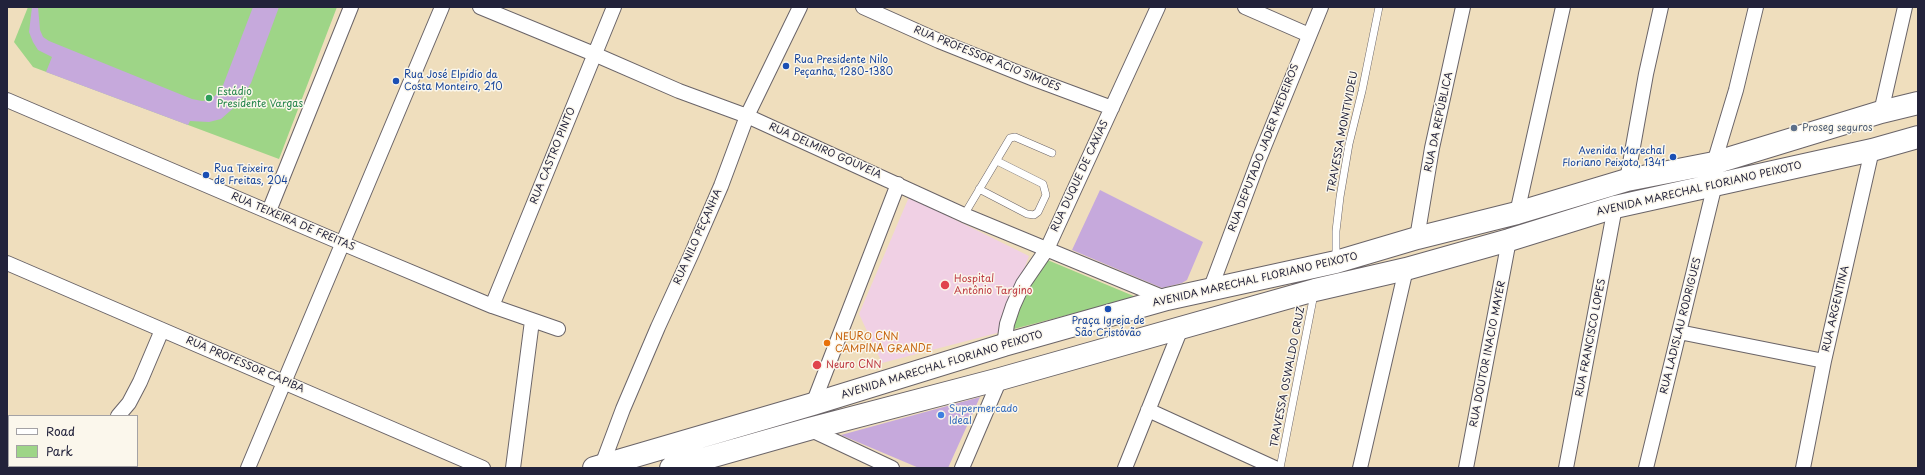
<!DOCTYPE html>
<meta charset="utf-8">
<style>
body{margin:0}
#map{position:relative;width:1925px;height:475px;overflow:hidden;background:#efdebd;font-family:"Playpen Sans",sans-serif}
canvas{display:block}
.frame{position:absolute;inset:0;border:8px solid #22223b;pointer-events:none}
.legend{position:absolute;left:8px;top:415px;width:130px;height:52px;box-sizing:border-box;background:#fbf7ec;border:1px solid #a4a2a5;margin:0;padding:5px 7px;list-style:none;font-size:12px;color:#22223b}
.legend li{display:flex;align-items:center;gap:8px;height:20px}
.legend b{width:20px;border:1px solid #a4a2a5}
</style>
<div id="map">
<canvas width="1925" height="475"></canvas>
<div class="frame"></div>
<ul class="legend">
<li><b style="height:5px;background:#fff"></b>Road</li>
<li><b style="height:11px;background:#9ed587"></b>Park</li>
</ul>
</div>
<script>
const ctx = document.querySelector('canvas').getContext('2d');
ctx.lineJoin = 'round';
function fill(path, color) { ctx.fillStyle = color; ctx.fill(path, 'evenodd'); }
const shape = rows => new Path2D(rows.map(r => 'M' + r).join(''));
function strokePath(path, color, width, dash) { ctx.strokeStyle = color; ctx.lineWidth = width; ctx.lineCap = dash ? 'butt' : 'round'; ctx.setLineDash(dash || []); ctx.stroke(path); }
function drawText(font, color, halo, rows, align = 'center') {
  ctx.font = font + ' "Playpen Sans",sans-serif'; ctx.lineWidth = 3; ctx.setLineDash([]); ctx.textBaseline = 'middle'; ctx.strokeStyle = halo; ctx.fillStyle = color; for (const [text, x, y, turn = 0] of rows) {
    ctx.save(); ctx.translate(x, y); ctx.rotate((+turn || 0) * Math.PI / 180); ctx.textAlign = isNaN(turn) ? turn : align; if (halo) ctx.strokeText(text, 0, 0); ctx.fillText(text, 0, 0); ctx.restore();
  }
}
const built = shape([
 [909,197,1029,256,1001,332,882,363,859,314]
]);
const green = shape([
 [28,7,337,7,279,159,33,67,14,42],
 [1038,256,1136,297,1010,330]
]);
const building = shape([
 [32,7,38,7,40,30,43,37,49,41,192,99,202,101,211,100,222,88,253,7,279,7,251,83,238,104,221,119,209,122,190,121,188,125,46,72,52,57,38,50,33,42,29,32],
 [1100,190,1203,242,1187,280,1182,283,1162,288,1072,250],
 [980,397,948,468,919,468,841,435]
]);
const service = shape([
 [979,189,1027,214,1034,215,1038,212,1046,195,1043,184,997,161],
 [964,215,1010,138,1015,137,1052,153],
 [1336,260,1336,231,1340,197,1349,144,1362,91,1379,7],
 [1280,468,1314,294]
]);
const minor = shape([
 [480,7,594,54,679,91,747,116,964,215,1167,299],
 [863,7,939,41,1034,79,1112,108],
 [1245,7,1309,35],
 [7,100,344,244,492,306,558,329],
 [1881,112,1905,7],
 [1714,163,1736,90,1756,7],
 [1627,180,1646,74,1661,7],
 [269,211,351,7],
 [1517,213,1563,7],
 [1417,238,1432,148,1463,7],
 [7,263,483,468],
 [1210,290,1259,159,1321,7],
 [492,306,614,7],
 [1679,332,1824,361],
 [1004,345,1007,324,1013,306,1023,284,1047,249,1158,7],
 [813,404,898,184],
 [1148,410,1275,468],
 [118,416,129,403,140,382,162,330],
 [809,429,892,468],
 [7,453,7,456],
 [602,465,623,409,658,327,691,255,721,186,747,116,800,7],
 [93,468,93,466],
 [248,468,442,7],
 [513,468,532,321],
 [962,468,1000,379],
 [1125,468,1182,326],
 [1360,468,1406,269],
 [1466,468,1509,240],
 [1566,468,1615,207],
 [1646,468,1715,184],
 [1803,468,1824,361,1872,150]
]);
const primary = shape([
 [594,468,813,404,1004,345,1167,299,1336,262,1417,238,1517,213,1627,180,1714,163,1881,112,1918,103],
 [671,468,809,429,1000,379,1315,290,1406,269,1509,240,1615,207,1872,150,1918,137]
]);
const markers = [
 [786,66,4,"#1a4fb4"],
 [396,81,4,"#1a4fb4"],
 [209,98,4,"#2e9e5b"],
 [1794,128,4,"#5c6f8a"],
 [1673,157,4,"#1a4fb4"],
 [206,175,4,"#1a4fb4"],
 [945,285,5,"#e0444e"],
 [1108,309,4,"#1a4fb4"],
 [827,343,4,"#e8710a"],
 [817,365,5,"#e0444e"],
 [941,415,4,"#3f7fe0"]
];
const streetNames = [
 ["RUA PROFESSOR ACIO SIMOES",987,59,22],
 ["RUA DA REPÚBLICA",1439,122,-78],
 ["TRAVESSA MONTIVIDEU",1343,132,-79],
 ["RUA DEPUTADO JADER MEDEIROS",1264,148,-69],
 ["RUA DELMIRO GOUVEIA",825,151,24],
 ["RUA CASTRO PINTO",553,156,-68],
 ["RUA DUQUE DE CAXIAS",1080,176,-65],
 ["AVENIDA MARECHAL FLORIANO PEIXOTO",1699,189,-13],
 ["RUA TEIXEIRA DE FREITAS",293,222,23],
 ["RUA NILO PEÇANHA",698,237,-66],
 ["AVENIDA MARECHAL FLORIANO PEIXOTO",1255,280,-13],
 ["RUA ARGENTINA",1836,309,-77],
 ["RUA LADISLAU RODRIGUES",1681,326,-76],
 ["RUA FRANCISCO LOPES",1591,338,-79],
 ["RUA DOUTOR INACIO MAYER",1488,354,-79],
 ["RUA PROFESSOR CAPIBA",245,365,23],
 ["AVENIDA MARECHAL FLORIANO PEIXOTO",942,365,-17],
 ["TRAVESSA OSWALDO CRUZ",1288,377,-79]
];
const transitNames = [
 ["Rua Presidente Nilo",794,60],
 ["Peçanha, 1280-1380",794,72],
 ["Rua José Elpídio da",404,75],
 ["Costa Monteiro, 210",404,87],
 ["Avenida Marechal",1665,151,"right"],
 ["Floriano Peixoto, 1341",1665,163,"right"],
 ["Rua Teixeira",214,169],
 ["de Freitas, 204",214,181],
 ["Praça Igreja de",1108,321,"center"],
 ["São Cristóvão",1108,333,"center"]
];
const leisureNames = [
 ["Estádio",217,92],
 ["Presidente Vargas",217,104]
];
const serviceNames = [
 ["Proseg seguros",1802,128]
];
const healthNames = [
 ["Hospital",954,279],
 ["Antônio Targino",954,291],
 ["Neuro CNN",826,365]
];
const foodNames = [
 ["NEURO CNN",835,337],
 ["CAMPINA GRANDE",835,349]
];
const shopNames = [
 ["Supermercado",949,409],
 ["Ideal",949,421]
];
fill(built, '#f0d0e4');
fill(green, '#9ed587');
fill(building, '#c6a9dc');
strokePath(service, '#6a6468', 8);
strokePath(minor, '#6a6468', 16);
strokePath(primary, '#6a6468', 24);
strokePath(service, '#fff', 7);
strokePath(minor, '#fff', 14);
strokePath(primary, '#fff', 22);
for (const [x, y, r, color] of markers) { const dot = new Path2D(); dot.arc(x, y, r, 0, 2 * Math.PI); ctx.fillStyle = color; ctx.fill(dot); strokePath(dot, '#fbf7ec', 1.5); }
drawText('10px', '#22223b', '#fbf7ec', streetNames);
drawText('10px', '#164399', '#fbf7ec', transitNames, 'left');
drawText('10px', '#27864d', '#fbf7ec', leisureNames, 'left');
drawText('10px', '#4e5e75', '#fbf7ec', serviceNames, 'left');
drawText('10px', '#be3a42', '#fbf7ec', healthNames, 'left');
drawText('10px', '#c56008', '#fbf7ec', foodNames, 'left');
drawText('10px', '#366cbe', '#fbf7ec', shopNames, 'left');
</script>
